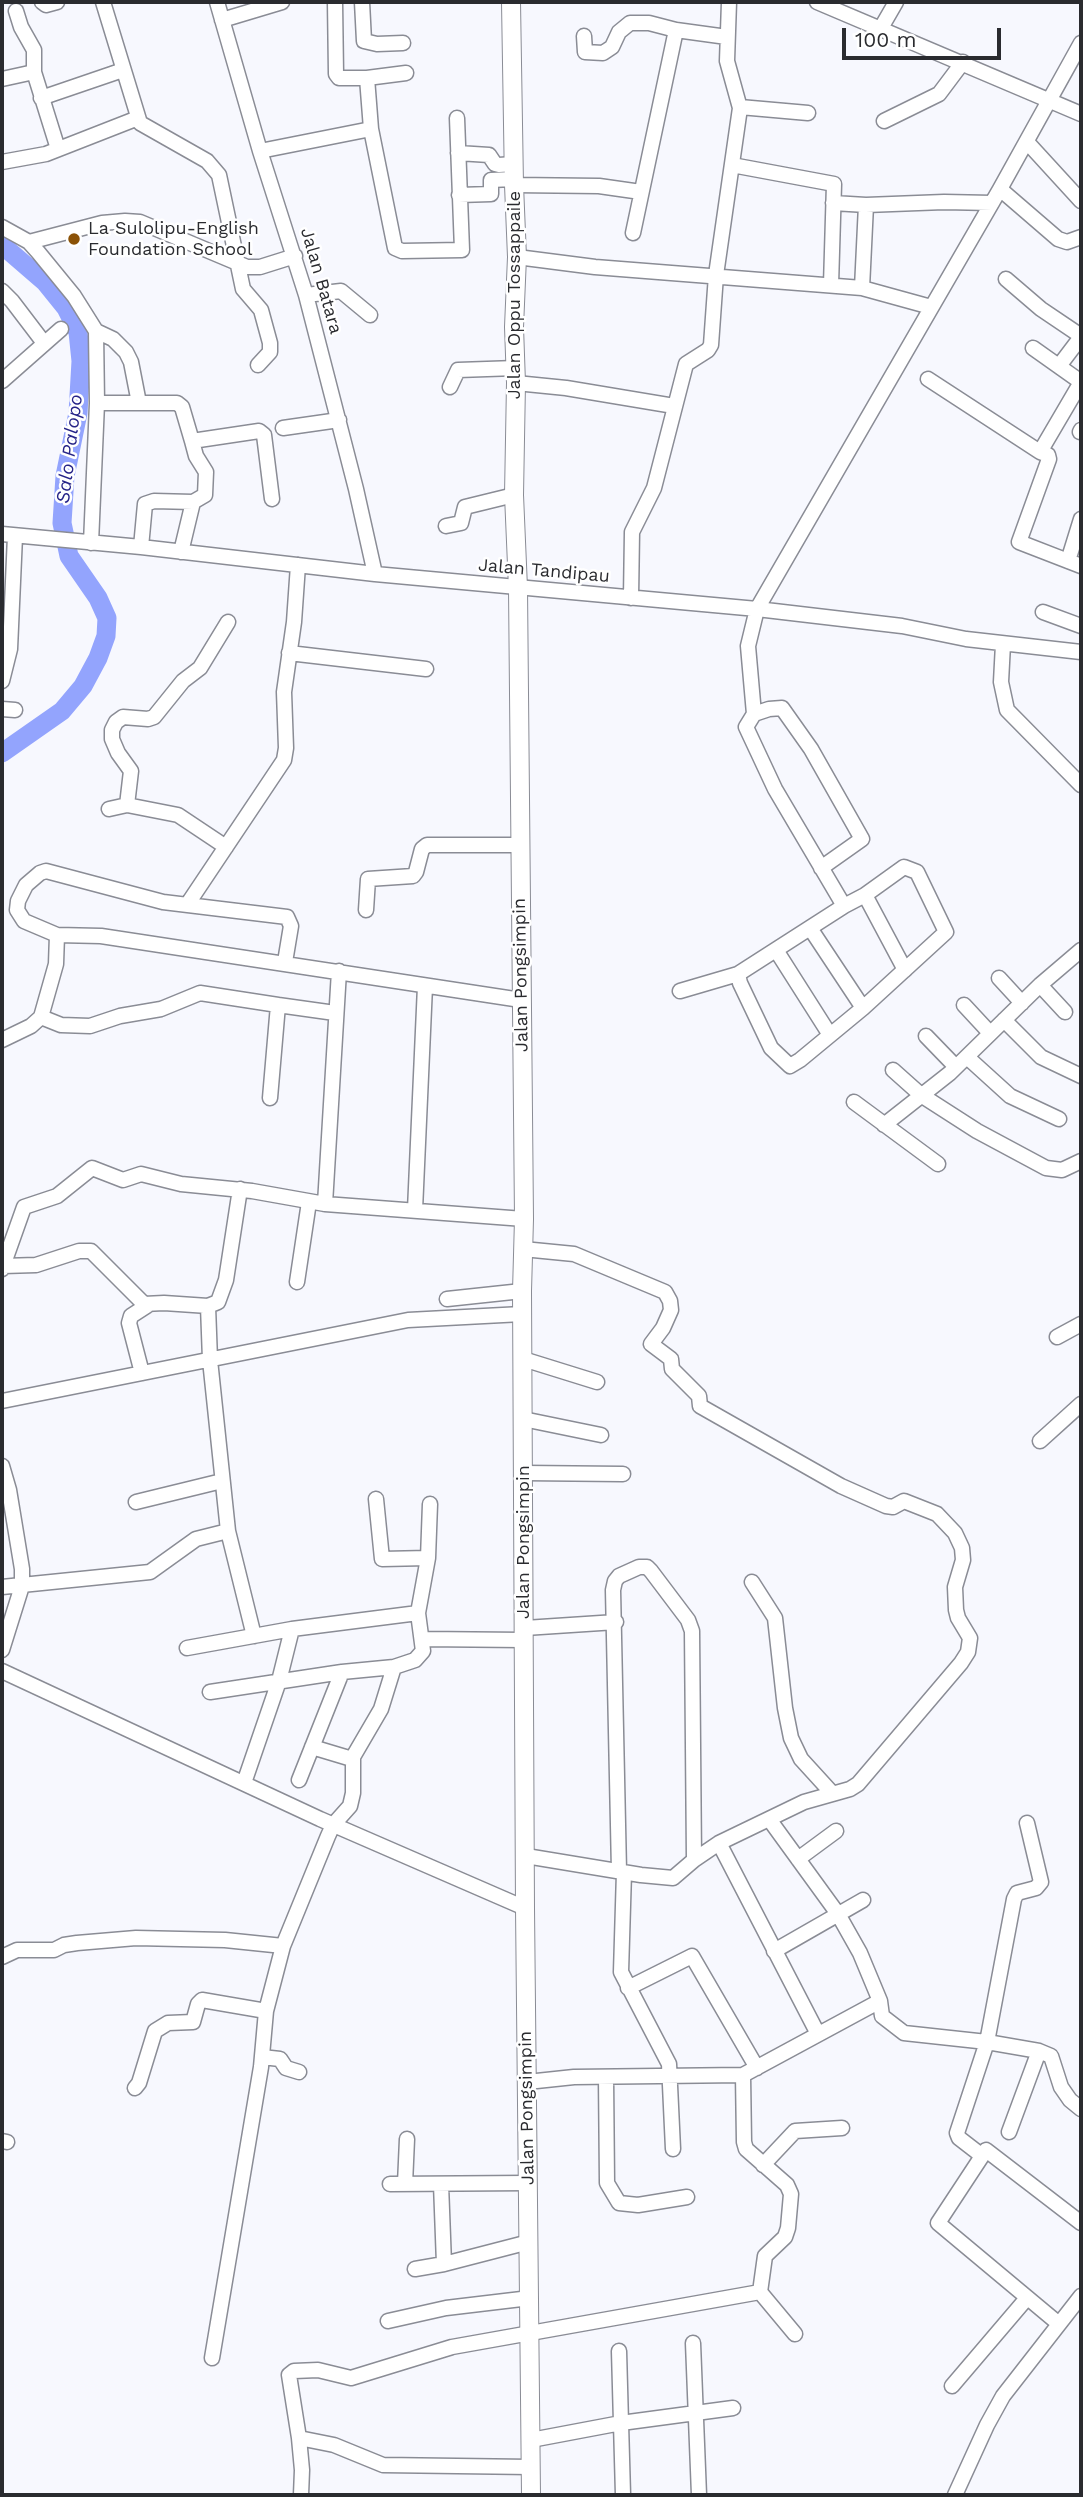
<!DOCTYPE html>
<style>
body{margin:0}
#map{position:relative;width:1083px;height:2497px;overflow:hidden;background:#f7f8fe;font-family:"Work Sans",sans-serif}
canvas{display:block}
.frame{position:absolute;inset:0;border:4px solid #2a2b2f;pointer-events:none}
.scale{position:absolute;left:842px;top:28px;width:159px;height:32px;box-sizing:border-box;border:4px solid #2a2b2f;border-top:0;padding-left:9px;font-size:21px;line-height:24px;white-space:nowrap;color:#2a2b2f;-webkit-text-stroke:5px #fff;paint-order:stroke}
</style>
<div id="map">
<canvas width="1083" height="2497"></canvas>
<div class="frame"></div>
<div class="scale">100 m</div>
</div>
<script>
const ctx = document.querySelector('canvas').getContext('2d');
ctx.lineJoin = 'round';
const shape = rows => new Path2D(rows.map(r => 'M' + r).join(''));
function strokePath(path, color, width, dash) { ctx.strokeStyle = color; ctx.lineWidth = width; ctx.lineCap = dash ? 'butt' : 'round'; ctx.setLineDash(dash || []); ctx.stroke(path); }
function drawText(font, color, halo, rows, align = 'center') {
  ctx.font = font + ' "Work Sans",sans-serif'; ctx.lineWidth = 5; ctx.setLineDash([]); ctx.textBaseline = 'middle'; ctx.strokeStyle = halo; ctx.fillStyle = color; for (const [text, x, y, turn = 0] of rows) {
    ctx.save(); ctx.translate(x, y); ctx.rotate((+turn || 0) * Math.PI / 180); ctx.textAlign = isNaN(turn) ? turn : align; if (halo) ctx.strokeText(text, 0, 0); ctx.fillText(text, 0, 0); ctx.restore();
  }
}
const river = shape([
 [2,245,45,282,66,308,78,332,81,361,78,413,65,476,62,523,69,556,98,598,107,618,106,636,98,658,83,686,62,711,2,753]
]);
const minor = shape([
 [42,2,46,5,57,2],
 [103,2,140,123,207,161,219,175,243,289,261,310,270,343,270,352,258,365],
 [217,2,260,151,306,295,356,489,375,574],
 [335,2,336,74,339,78,367,78,406,73],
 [362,2,364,41,377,44,403,43],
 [817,2,1081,114],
 [16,11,21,27,34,50,34,72,58,149],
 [222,20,282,2],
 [881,28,896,2],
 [584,36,585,52,603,53,612,47,619,32,630,23,649,23,676,30],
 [367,78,371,129],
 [2,79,34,72],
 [41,98,123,70],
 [740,107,808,113],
 [884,121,939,94,963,62],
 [1027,142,1081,201],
 [260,151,371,129,395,248,402,251,462,250,457,118],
 [458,153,489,155,495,164,499,165,513,164],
 [2,162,46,154,138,118],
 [732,165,834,184,831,285],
 [514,185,599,186,641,192],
 [1000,189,1058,239,1067,242,1081,237],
 [459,195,491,194,491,180,514,179],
 [833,203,866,205,944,202,992,203],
 [2,227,29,242,38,252,74,296,96,331,97,403,91,543],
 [633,233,676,30,727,37],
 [29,242,102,223,125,221,140,222,247,267,260,267,295,256],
 [517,257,595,267,862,288,866,205],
 [1006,279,1041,309,1081,336],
 [862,288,931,307],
 [2,291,12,301,44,343],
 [306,295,341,291,370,315],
 [96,331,113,339,126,352,131,362,139,403],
 [1033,348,1081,382],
 [1059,366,1081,337],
 [928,379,1040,452,1081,382],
 [2,381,61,329],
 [516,383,566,388,674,406],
 [450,387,458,370,516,368],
 [97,403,177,403,182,407,192,441,259,431,264,435,272,499],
 [283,428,339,420],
 [1080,432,1081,430],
 [1040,452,1048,455,1049,459,1019,542,1081,566],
 [446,526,461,523,465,507,514,495],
 [2,534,141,547,375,574,757,609,902,626,966,639,1081,652],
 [141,547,145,504,154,501,193,502],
 [181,552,193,502,205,495,206,472,196,456,192,441],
 [1068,561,1081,519],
 [631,598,632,532,654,488,686,364,708,350,711,345,716,275,740,108,727,61,729,2],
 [1043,612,1081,626],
 [1003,644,1001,682,1007,710,1081,785],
 [289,653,426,669],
 [2,681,10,649,15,536],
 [2,709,15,710],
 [754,714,769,709,782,708,811,749,862,839,821,868],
 [127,805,131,771,118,753,112,739,112,730,116,722,123,717,148,719,154,717,183,681,200,668,228,622],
 [109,809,127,805,178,815,226,847],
 [865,895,905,970],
 [187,905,284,760,286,748,284,692,294,622,298,565],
 [366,910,368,879,413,876,416,872,422,849,427,845,520,845],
 [810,928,863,1008],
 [776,950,830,1035],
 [285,962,291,926,287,917,163,902,46,871,40,873,26,885,18,901,17,910,24,921,57,935,101,936,521,1000],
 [738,974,740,983,771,1048,790,1066,800,1060,863,1008,946,932,917,872,904,867,865,895,844,906],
 [999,978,1022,1003],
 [1040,985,1065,1012],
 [680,991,738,974,844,906,775,789,746,727,754,714,748,646,757,609,1000,189,1081,43],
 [278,1005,335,1013],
 [964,1005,990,1033],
 [41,1017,56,964,57,935],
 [1004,1020,1041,1057,1081,1076],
 [926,1036,956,1067],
 [2,1040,31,1026,41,1017,61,1025,90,1026,120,1016,161,1009,200,993,278,1005,270,1098],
 [967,1057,1010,1096,1059,1119],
 [893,1070,921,1095,977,1131,1046,1168,1062,1170,1081,1161],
 [854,1102,938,1164],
 [884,1125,950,1073,1040,985,1081,950],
 [325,1204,339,971],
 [415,1210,425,986],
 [523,1249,574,1254,665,1292,670,1301,671,1310,663,1328,651,1344,671,1359,672,1369,699,1396,700,1406,841,1486,886,1506,893,1507,904,1501,937,1514,955,1533,962,1548,963,1560,955,1587,956,1610,958,1618,970,1638,968,1652,961,1663,858,1784,850,1789,804,1802,719,1843,694,1860,673,1878,641,1875,526,1856],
 [3,1266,36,1265,79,1251,91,1251,144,1304,164,1303,208,1306],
 [2,1269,24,1207,57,1196,92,1168,123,1180,141,1174,181,1184,252,1191,325,1204,524,1219],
 [297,1282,309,1202],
 [447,1299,522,1291],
 [1057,1337,1081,1324],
 [523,1359,597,1382],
 [142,1373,129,1323,131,1316,148,1305],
 [2,1401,408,1320,522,1314],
 [523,1419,601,1435],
 [1040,1441,1081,1404],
 [2,1466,9,1490,22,1569,22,1586,2,1650],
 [524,1473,623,1474],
 [376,1499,382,1559,428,1558,418,1613],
 [136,1502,222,1481],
 [228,1531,254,1636],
 [428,1558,430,1504],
 [752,1582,775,1618,785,1708,791,1738,801,1759,832,1793],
 [2,1587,150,1572,196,1539,228,1531,210,1360,208,1306,218,1302,226,1280,240,1189],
 [525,1628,616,1622],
 [422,1639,524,1640],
 [187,1648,292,1629,418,1613,423,1651,415,1660,394,1667,342,1672,210,1692],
 [2,1671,320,1819,525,1908],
 [312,1747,352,1759],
 [299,1780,342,1672],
 [244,1783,279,1681,292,1629],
 [769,1819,838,1914,860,1953,880,2001],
 [719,1843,818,2034],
 [798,1859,836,1831],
 [619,1871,613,1590,615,1581,619,1576,639,1567,647,1567,651,1571,688,1620,692,1631,694,1860],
 [624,1872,621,1972,669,2064,673,2149],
 [774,1951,863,1900],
 [2,1957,17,1950,54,1950,64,1945,77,1943,136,1938,225,1940,283,1946],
 [628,1988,692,1956,757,2068],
 [262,2057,280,2059,286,2068,299,2072],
 [606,2077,607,2183,619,2203,638,2205,687,2197],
 [527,2082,574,2077,743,2075,880,2001,882,2016,904,2033,987,2042,1039,2051,1051,2056,1061,2087,1070,2100,1081,2109],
 [135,2088,139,2083,155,2031,168,2023,193,2022,198,2004,202,2000,266,2011],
 [1009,2132,1039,2051],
 [2,2141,7,2142],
 [981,2155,959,2138,957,2133,987,2042,1014,1899,1017,1893,1036,1888,1041,1882,1027,1823],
 [763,2165,795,2131,842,2128],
 [390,2184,528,2183],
 [405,2184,407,2139],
 [444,2264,529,2242],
 [415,2269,444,2264,441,2184],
 [760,2292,795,2334],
 [388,2321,446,2308,530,2298],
 [1059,2324,938,2223,986,2150,1081,2223],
 [693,2343,699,2495],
 [619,2351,623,2495],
 [212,2358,261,2067,266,2011,283,1946,328,1836,333,1825,350,1806,353,1793,353,1757,381,1709,394,1667],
 [952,2386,1027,2298],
 [299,2438,302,2470,301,2495],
 [531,2440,621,2423,733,2408],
 [531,2467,383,2465,334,2445,299,2438,289,2375,294,2371,318,2370,351,2378,452,2347,760,2292,765,2256,785,2237,788,2228,791,2194,787,2185,746,2149,744,2142,743,2075],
 [955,2495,987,2425,1003,2396,1081,2296]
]);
const major = shape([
 [511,2,514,185,517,257,514,327,516,383,514,495,518,588,524,1219,522,1291,525,1908,531,2495]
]);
const markers = [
 [74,239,7,"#8b5207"]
];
const poiNames = [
 ["La Sulolipu-English",88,229],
 ["Foundation School",88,250]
];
const streetNames = [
 ["Jalan Batara",321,281,74],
 ["Jalan Oppu Tossappaile",515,295,-90],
 ["Jalan Tandipau",544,571,5],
 ["Jalan Pongsimpin",521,975,-91],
 ["Jalan Pongsimpin",524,1542,-90],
 ["Jalan Pongsimpin",527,2108,-91]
];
const waterNames = [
 ["Salo Palopo",70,449,-83]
];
strokePath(river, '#93a4fd', 19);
strokePath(minor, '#8a8c95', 17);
strokePath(major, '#8a8c95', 20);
strokePath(minor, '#fff', 14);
strokePath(major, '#fff', 18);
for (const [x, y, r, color] of markers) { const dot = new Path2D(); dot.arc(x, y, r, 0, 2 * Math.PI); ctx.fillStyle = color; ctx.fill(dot); strokePath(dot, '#fff', 2.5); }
drawText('18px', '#2a2b2f', '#fff', poiNames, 'left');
drawText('18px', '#2a2b2f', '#fff', streetNames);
drawText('italic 19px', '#262488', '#fff', waterNames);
</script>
